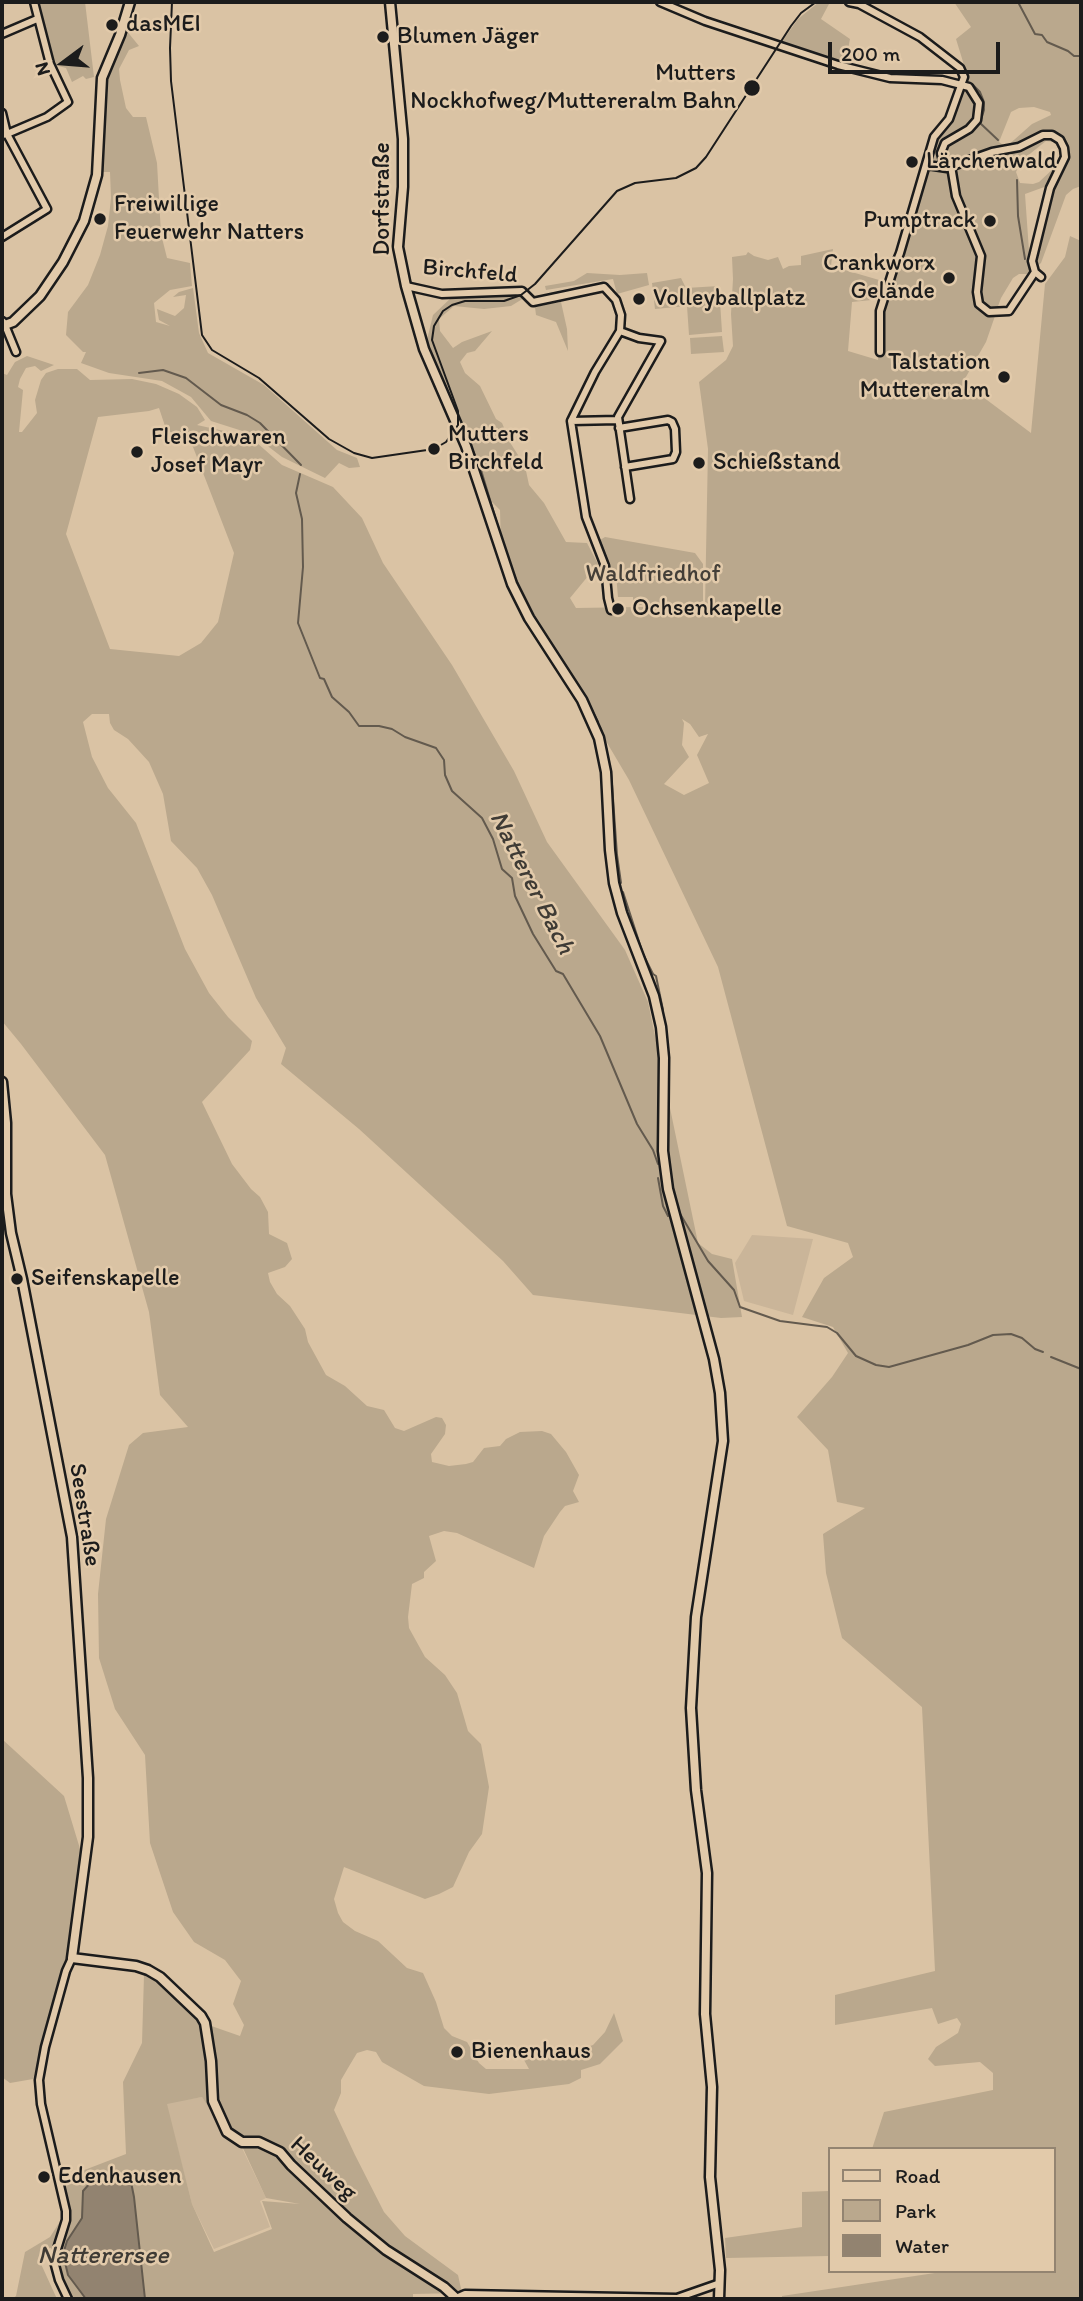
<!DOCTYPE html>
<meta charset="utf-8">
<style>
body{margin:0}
#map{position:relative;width:1083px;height:2301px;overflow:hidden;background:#dac3a4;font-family:Itim,sans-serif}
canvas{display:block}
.frame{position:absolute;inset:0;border:4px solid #1c1c1c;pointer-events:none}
.legend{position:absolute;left:828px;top:2147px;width:228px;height:126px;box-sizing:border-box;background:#e2caaa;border:2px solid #938471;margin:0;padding:9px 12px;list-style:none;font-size:21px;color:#1c1c1c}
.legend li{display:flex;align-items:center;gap:14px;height:35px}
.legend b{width:35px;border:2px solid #938471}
.north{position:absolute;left:28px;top:28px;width:70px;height:70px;-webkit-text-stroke:5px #e2caaa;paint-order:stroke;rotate:254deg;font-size:19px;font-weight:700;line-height:28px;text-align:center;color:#1c1c1c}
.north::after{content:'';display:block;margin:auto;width:24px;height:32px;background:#1c1c1c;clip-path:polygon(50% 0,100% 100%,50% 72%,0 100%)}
.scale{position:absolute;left:828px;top:42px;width:172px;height:32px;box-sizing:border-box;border:4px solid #1c1c1c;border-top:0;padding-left:9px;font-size:21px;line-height:24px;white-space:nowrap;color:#1c1c1c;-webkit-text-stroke:5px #e2caaa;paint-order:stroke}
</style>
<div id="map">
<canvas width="1083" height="2301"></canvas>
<div class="frame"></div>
<ul class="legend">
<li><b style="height:9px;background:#e2caaa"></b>Road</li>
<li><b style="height:19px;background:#baa88d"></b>Park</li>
<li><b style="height:19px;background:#928370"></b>Water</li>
</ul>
<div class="north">N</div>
<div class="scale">200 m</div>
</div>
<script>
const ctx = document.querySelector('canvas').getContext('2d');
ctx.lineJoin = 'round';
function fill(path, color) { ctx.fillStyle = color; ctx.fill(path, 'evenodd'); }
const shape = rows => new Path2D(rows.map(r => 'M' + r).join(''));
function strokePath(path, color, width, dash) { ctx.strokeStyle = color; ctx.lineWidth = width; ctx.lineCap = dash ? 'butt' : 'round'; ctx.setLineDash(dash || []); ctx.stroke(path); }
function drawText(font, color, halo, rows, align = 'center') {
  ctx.font = font + ' Itim,sans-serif'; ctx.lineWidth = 5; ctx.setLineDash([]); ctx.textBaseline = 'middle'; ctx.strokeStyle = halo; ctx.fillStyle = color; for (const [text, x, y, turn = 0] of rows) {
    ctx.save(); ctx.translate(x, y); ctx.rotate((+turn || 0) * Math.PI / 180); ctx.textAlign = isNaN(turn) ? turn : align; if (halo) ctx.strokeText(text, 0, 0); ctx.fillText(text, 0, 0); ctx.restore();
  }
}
const built = shape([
 [752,1235,813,1239,793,1315,744,1301,735,1263],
 [202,2097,222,2129,241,2146,266,2198,260,2201,270,2227,214,2249,192,2204,166,2103]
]);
const green = shape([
 [38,2,85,2,94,77,86,79,83,76,72,82,66,68,51,64,44,36,43,16],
 [819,2,829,4,821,19,850,39,845,64,781,43,798,19],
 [954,2,1081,2,1081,186,1073,189,1066,195,1041,263,1027,274,1019,274,1013,278,1001,298,997,309,1001,309,995,316,986,342,963,382,1031,433,1045,284,1065,257,1070,236,1081,241,1081,2299,782,2299,782,2296,948,2271,1053,2271,1053,2149,872,2149,884,2112,993,2090,993,2073,980,2062,935,2066,928,2059,936,2047,958,2033,961,2024,957,2018,938,2024,932,2008,835,2025,835,1995,935,1971,922,1707,842,1638,826,1573,823,1534,865,1508,837,1502,828,1450,797,1417,832,1377,848,1353,833,1327,802,1317,824,1278,853,1257,848,1243,787,1226,718,967,629,780,538,626,521,594,501,545,500,510,487,497,454,406,426,344,433,315,453,296,517,292,524,298,511,306,484,309,454,306,439,319,440,331,453,348,462,342,492,331,475,351,467,353,460,362,465,373,480,386,496,419,502,423,511,444,525,466,529,485,544,503,566,542,587,543,598,564,570,598,576,608,705,606,708,449,699,382,726,360,733,346,731,314,733,279,732,257,746,255,748,252,754,256,768,260,778,257,783,269,789,266,801,265,801,256,833,249,831,266,886,282,881,299,852,302,848,351,878,360,882,311,926,170,937,140,950,122,968,78,956,39,971,27],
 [1034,107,1050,112,1051,115,1032,124,1006,147,999,142,1011,112,1019,108],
 [1046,141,1054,142,1059,150,1060,158,1054,168,1039,182,1033,184,1020,183,1016,172,1021,161],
 [1047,186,1038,230,1031,252,1029,251,1025,194],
 [682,719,690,724,699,737,708,734,697,755,709,783,684,795,664,784,689,757,682,745,684,723],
 [126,30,139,46,129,50,119,69,120,80,126,108,133,117,146,117,157,163,161,234,167,258,190,263,192,286,170,290,154,303,156,322,170,326,159,320,157,309,175,316,184,308,186,295,173,297,179,292,193,288,199,333,208,353,264,385,337,450,357,458,360,467,349,468,339,463,325,478,282,457,252,434,211,421,191,397,162,381,109,373,81,363,86,352,83,352,66,335,68,312,88,285,100,255,108,226,111,198,110,172,103,172,101,164,104,143,103,92,105,77],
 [587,273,620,275,647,273,649,285,617,294,613,279,546,290,545,286,574,281],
 [681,278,686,288,719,286,722,332,689,335,687,306,655,309,652,283],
 [561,302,567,329,568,351,556,322,536,315,535,307],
 [722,336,724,352,691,354,690,338],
 [27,356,54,365,41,371,35,366,26,368,20,379,18,387,23,390,19,432,22,432,37,413,35,400,41,380,46,373,58,369,77,369,90,380,132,379,156,384,179,394,197,407,205,420,197,425,233,433,256,442,282,465,333,487,362,518,383,563,452,665,514,771,547,842,625,950,648,1002,698,1243,712,1254,732,1259,742,1317,721,1318,533,1295,503,1261,359,1129,281,1064,286,1048,256,998,212,895,197,868,171,841,163,794,149,762,128,739,114,730,110,723,109,714,92,714,83,722,92,757,108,788,136,823,185,949,209,993,228,1017,252,1041,250,1050,202,1102,232,1164,251,1189,260,1197,268,1212,269,1234,287,1243,292,1259,285,1267,268,1273,270,1282,277,1294,290,1306,305,1329,308,1342,326,1375,345,1386,367,1406,384,1410,395,1428,404,1431,436,1417,442,1418,446,1425,445,1434,431,1454,432,1462,449,1466,466,1464,473,1462,484,1448,500,1446,506,1439,520,1432,542,1431,551,1434,566,1452,579,1475,573,1491,579,1502,565,1506,560,1512,544,1536,534,1568,457,1533,444,1531,429,1536,436,1561,424,1572,424,1578,412,1584,408,1617,409,1628,425,1657,445,1675,457,1693,468,1731,481,1744,489,1787,482,1834,469,1852,453,1887,439,1894,425,1899,344,1867,334,1899,338,1913,343,1922,355,1931,378,1941,407,1968,423,1973,436,2002,444,2028,452,2036,467,2042,479,2063,486,2069,529,2069,524,2060,559,2053,572,2052,593,2045,605,2032,614,2013,623,2041,600,2064,581,2070,581,2078,569,2084,489,2094,424,2086,382,2062,376,2052,367,2050,357,2053,348,2068,341,2080,341,2093,334,2110,355,2155,384,2212,405,2236,458,2275,462,2293,413,2294,413,2299,69,2299,60,2276,57,2253,69,2222,61,2179,126,2154,123,2082,142,2043,144,1975,155,1980,200,2022,240,2036,244,2025,233,2004,241,1981,225,1960,194,1942,173,1912,150,1843,145,1755,115,1709,99,1658,98,1594,106,1519,129,1445,143,1433,188,1427,160,1395,149,1312,105,1155,21,1044,2,1021,2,373,7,375,15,362],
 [159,408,166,429,193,447,234,553,218,622,201,643,179,656,110,649,66,534,98,417,149,411],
 [202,2097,222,2129,242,2146,266,2198,300,2204,262,2201,272,2229,214,2252,192,2204,167,2104],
 [605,537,695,553,703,564,703,601,695,605,633,605,633,597,618,597,616,574,611,573,600,544,600,540],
 [2,1739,64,1796,84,1862,68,1957,33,2079,10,2083,2,2077],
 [829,2191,829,2256,726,2258,725,2238,802,2227,802,2192],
 [61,2220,61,2228,54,2245,42,2255,41,2264,57,2299,12,2299,16,2296,25,2252,50,2237]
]);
const water = shape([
 [124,2176,131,2182,134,2197,145,2299,86,2299,68,2275,63,2254,67,2241,82,2218,83,2191,91,2182,124,2176]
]);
const stream = shape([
 [1018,2,1035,34,1042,35,1047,42,1068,51,1074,56,1081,56],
 [972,84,980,92,984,102,984,110,980,123,998,140],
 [1005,156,1012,169],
 [1017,180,1018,216,1025,259],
 [139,373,163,370,186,378,221,405,247,415,260,423,301,465],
 [460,420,481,470,503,543],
 [300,474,296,493,302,519,303,567,298,623,320,678,324,679,332,697,349,712,359,726,379,726,392,729,405,737,436,748,444,760,445,775,452,791,482,818,493,839,502,869,512,878,515,896,533,934,556,971,563,974,600,1036,637,1124,653,1150,658,1164],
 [505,552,521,592],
 [525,601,537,623],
 [552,646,584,695,598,722],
 [600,727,607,751],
 [611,770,617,855,621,883],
 [623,892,643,954,653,974,656,976,663,1010],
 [658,1178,663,1206,668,1216],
 [679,1212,708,1261,734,1290,740,1307,780,1321,827,1327,837,1333,856,1356,876,1365,889,1367,968,1345,993,1335,1011,1334,1022,1338,1035,1349,1043,1352],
 [1051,1357,1081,1369]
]);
const street = shape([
 [660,2,705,21,838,65,890,78,942,80,969,87,979,103,977,120,969,129,945,143,941,153,943,161,951,166,956,196,981,256,977,292,979,304,989,312,1009,311,1035,272],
 [849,2,859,4,920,37,960,68,964,77,949,119,934,137,900,253,893,270,880,311,880,352],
 [2,34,37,19],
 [2,113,7,134,47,117,68,102,50,64,34,2],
 [2,135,7,134,47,209,2,237],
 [927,165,947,168,992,152,1019,147,1043,135,1052,135,1060,140,1064,148,1065,157,1050,188,1032,261,1035,272,1041,277],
 [406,286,442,294,522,291,533,302,604,287,616,300,621,315,620,331,595,372,571,421,586,517,605,566,608,598,611,610],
 [5,325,16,352],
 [620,331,639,338,661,341,618,417,630,499],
 [571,421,618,420],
 [619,428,668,420,672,422,675,429,676,452,673,459,625,467],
 [456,2298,465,2294,677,2298,720,2283],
 [68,2299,59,2280,55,2265,57,2249,66,2220,66,2211,41,2104,39,2080,45,2047,66,1971,72,1958]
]);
const secondary = shape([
 [390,2,403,139,403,187,398,247,406,286,424,349,466,446,512,584,529,618,582,700,599,738,606,772,610,850,614,883,622,913,654,996,661,1027,664,1058,663,1151,668,1189,714,1359,720,1393,723,1441,696,1617,691,1708,696,1790,707,1873,705,2014,712,2087,710,2177,720,2270,719,2299],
 [2,322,5,325,13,322,40,296,63,262,84,221,97,175,102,78,120,35,130,2],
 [2,1082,6,1123,6,1194,11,1233,22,1279,72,1537,88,1778,88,1837,72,1958,136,1966,148,1970,160,1977,201,2016,205,2023,211,2061,213,2101,227,2132,242,2142,259,2142,280,2152,291,2165,347,2218,386,2250,444,2287,457,2299]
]);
const tram = shape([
 [172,2,170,48,171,81,202,335,212,350,259,378,329,439,354,453,372,458,434,449,446,442,458,425,458,411,432,340,434,326,443,311,452,305,465,301,504,301,521,295,535,284,617,191,635,183,676,178,696,168,706,157,791,26,801,13,816,2]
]);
const markers = [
 [112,25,7,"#1c1c1c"],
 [383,37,7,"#1c1c1c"],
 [752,88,9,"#1c1c1c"],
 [912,162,7,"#1c1c1c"],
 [100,219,7,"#1c1c1c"],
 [990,221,7,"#1c1c1c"],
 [949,278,7,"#1c1c1c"],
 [639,299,7,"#1c1c1c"],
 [1004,377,7,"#1c1c1c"],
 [434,449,7,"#1c1c1c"],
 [137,452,7,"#1c1c1c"],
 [699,463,7,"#1c1c1c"],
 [618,609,7,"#1c1c1c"],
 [17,1279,7,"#1c1c1c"],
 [457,2052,7,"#1c1c1c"],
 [44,2177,7,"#1c1c1c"]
];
const poiNames = [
 ["dasMEI",126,25],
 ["Blumen Jäger",397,37],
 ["Mutters",736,74,"right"],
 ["Nockhofweg/Muttereralm Bahn",736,102,"right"],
 ["Lärchenwald",926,162],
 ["Freiwillige",114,205],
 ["Feuerwehr Natters",114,233],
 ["Pumptrack",976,221,"right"],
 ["Crankworx",935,264,"right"],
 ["Gelände",935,292,"right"],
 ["Volleyballplatz",653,299],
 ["Talstation",990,363,"right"],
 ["Muttereralm",990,391,"right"],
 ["Mutters",448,435],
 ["Birchfeld",448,463],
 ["Fleischwaren",151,438],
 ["Josef Mayr",151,466],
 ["Schießstand",713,463],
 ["Ochsenkapelle",632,609],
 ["Seifenskapelle",31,1279],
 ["Bienenhaus",471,2052],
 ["Edenhausen",58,2177]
];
const streetNames = [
 ["Dorfstraße",383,199,-90],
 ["Birchfeld",470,272,5],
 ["Seestraße",84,1515,81],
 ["Heuweg",323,2169,43]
];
const parkNames = [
 ["Waldfriedhof",653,575]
];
const waterNames = [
 ["Natterer Bach",531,883,63],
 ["Natterersee",103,2256]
];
fill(built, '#cab599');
fill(green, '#baa88d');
fill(water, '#928370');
strokePath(water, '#635a4e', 2);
strokePath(stream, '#635a4e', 2);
strokePath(street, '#1c1c1c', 11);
strokePath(secondary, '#1c1c1c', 13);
strokePath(street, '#e2caaa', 6);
strokePath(secondary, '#e2caaa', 8);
strokePath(tram, '#1c1c1c', 2);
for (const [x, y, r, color] of markers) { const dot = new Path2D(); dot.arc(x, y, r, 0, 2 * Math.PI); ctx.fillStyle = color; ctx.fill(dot); strokePath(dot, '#e2caaa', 2.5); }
drawText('24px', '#1c1c1c', '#e2caaa', poiNames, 'left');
drawText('24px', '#1c1c1c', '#e2caaa', streetNames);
drawText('24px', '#443f38', '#e2caaa', parkNames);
drawText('italic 26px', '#3f3b35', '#e2caaa', waterNames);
</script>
